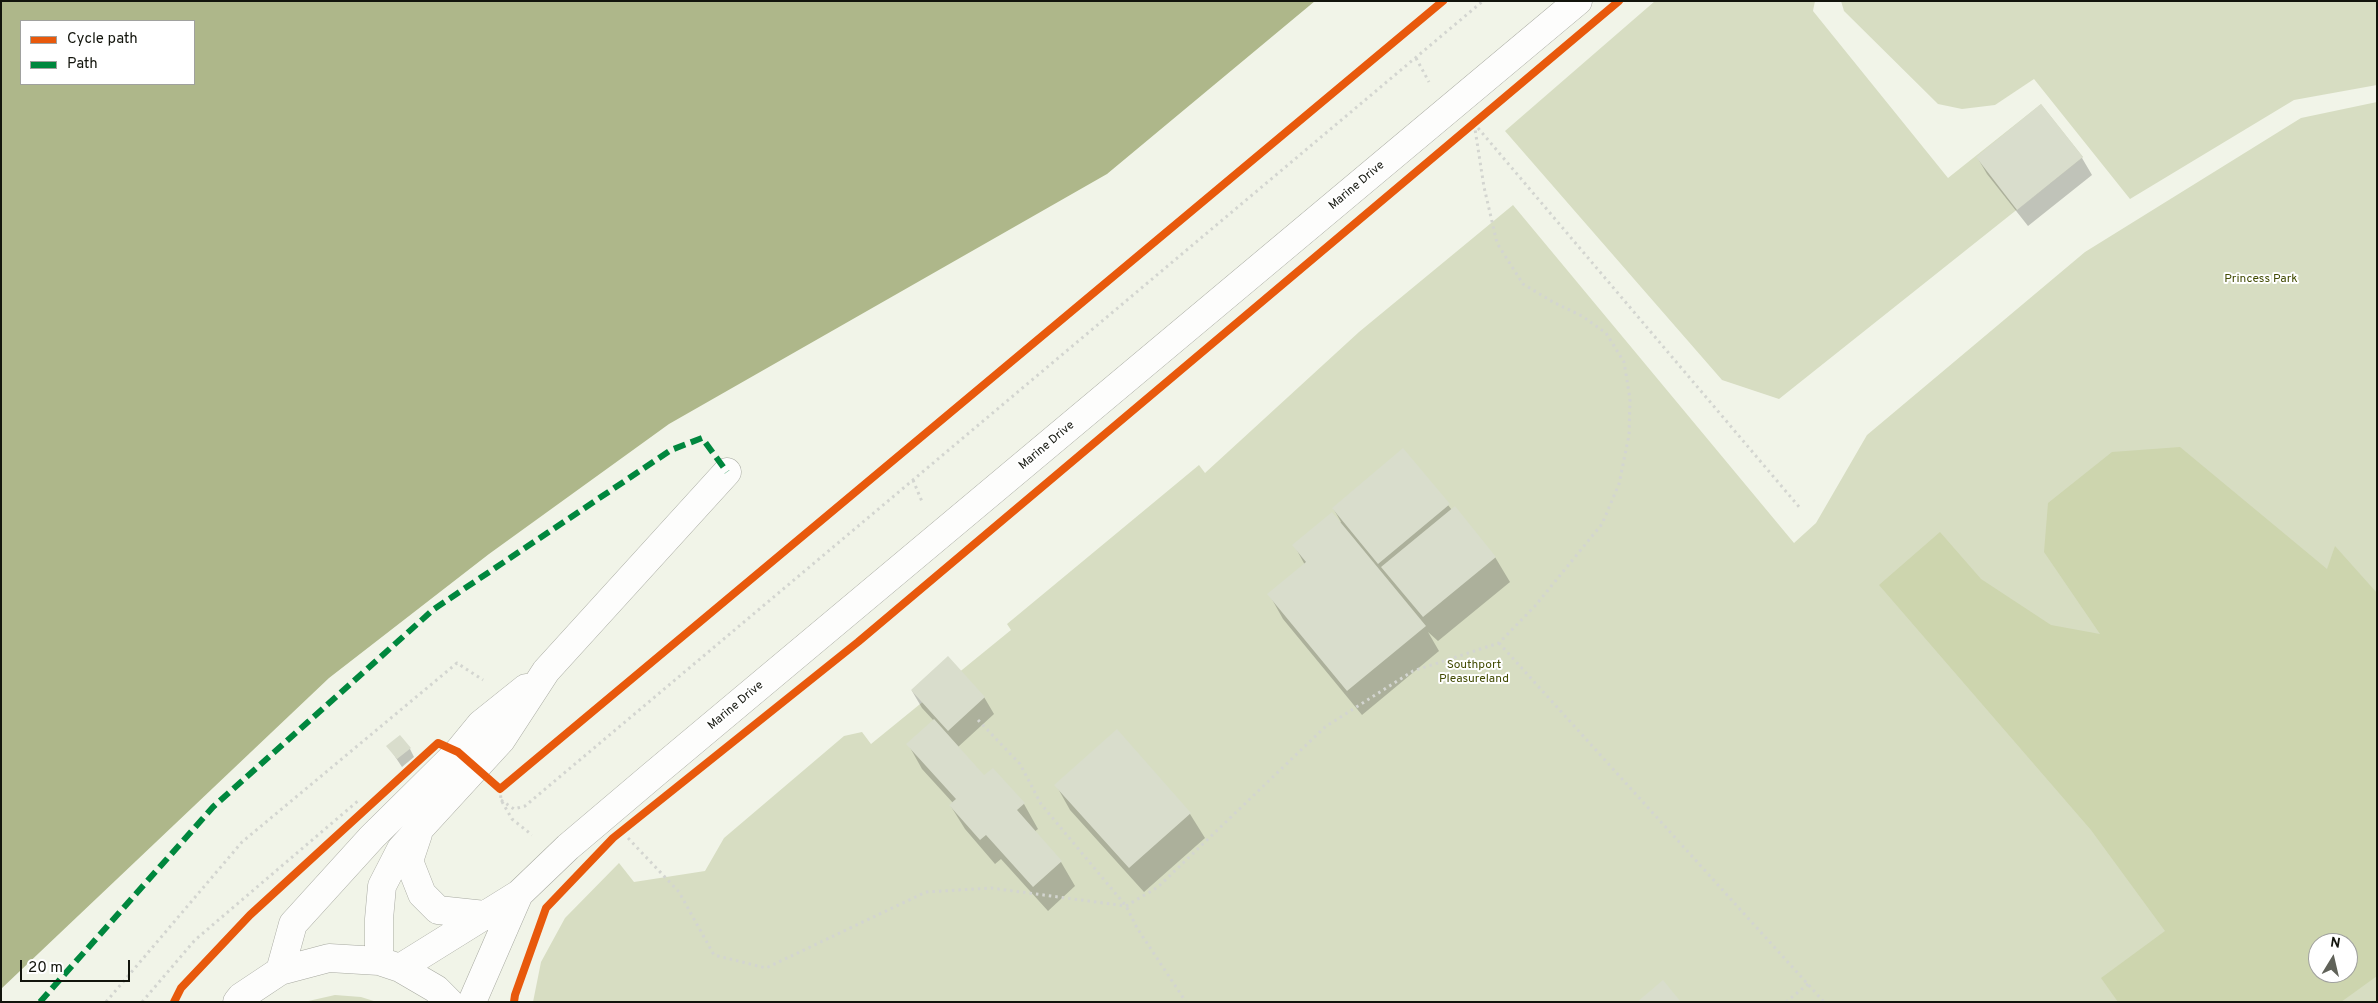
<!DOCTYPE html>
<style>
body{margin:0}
#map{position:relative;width:2378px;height:1003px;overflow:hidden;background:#f1f4e8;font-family:Overpass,sans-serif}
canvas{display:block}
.frame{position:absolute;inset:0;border:2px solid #12140c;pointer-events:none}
.legend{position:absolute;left:20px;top:20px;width:175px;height:65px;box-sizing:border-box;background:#fff;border:1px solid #a0a19e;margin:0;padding:6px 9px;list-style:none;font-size:15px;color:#12140c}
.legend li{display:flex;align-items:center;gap:10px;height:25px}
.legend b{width:25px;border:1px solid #a0a19e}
.north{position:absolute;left:2308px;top:933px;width:50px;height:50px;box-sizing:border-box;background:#fff;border:1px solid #a0a19e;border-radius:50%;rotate:9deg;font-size:14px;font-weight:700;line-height:20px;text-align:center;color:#12140c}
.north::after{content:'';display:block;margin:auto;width:18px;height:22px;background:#606259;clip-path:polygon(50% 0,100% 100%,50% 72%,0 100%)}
.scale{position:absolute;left:20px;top:960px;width:110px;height:22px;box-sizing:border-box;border:2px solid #12140c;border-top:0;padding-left:6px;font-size:15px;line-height:18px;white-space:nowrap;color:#12140c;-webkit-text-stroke:4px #fff;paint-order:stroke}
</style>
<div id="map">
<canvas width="2378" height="1003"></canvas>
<div class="frame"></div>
<ul class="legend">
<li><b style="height:6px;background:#e8590c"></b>Cycle path</li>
<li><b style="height:6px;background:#00873e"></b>Path</li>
</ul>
<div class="north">N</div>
<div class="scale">20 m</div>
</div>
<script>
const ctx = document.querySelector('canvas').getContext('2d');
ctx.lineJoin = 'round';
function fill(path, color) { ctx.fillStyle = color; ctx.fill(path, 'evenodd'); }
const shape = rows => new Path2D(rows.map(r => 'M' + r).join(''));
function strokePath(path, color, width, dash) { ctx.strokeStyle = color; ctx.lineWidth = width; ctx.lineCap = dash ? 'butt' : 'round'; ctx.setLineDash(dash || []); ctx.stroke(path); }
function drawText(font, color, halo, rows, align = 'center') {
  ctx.font = font + ' Overpass,sans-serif'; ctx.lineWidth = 4; ctx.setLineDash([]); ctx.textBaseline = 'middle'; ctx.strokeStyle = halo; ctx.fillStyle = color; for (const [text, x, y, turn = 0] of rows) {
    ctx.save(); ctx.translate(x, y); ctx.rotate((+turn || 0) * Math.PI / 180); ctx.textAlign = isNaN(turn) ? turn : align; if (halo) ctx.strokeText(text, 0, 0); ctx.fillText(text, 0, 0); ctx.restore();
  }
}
const green = shape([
 [1655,1,1815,1,1813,11,1948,178,2041,104,2083,157,1779,399,1722,380,1505,131],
 [1841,1,2377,1,2377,85,2294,100,2130,199,2034,79,1995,105,1962,109,1938,104,1844,11],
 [2377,102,2377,1002,533,1002,541,962,565,918,619,863,634,882,705,871,724,838,844,736,862,732,871,744,1011,630,1007,624,1199,465,1205,473,1359,332,1513,205,1794,543,1816,523,1867,435,2085,252,2301,118],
 [2318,943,2348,943,2348,973,2318,973],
 [335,995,361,997,377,1002,304,1002]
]);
const forest = shape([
 [2180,447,2327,569,2335,546,2377,593,2377,976,2341,1002,2118,1002,2101,978,2165,931,2091,830,1879,585,1940,532,1981,579,2051,625,2100,634,2044,552,2048,503,2112,452],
 [2318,943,2348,943,2348,973,2318,973]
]);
const water = shape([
 [1,1,1315,1,1107,174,669,424,489,554,329,678,1,989],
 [21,21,194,21,194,84,21,84]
]);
const shadow = shape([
 [2041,106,2082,158,2092,175,2028,226,1987,174,1977,157],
 [1403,450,1452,510,1495,557,1510,582,1438,641,1428,632,1439,651,1362,715,1283,619,1269,594,1305,565,1294,545,1341,522,1333,508],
 [912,691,984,697,994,714,958,747,984,777,1024,804,1038,829,1034,832,1061,862,1075,886,1048,911,1001,859,995,864,965,829,950,805,953,803,922,769,908,744,934,721,922,708],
 [1117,731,1190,814,1205,838,1144,892,1070,810,1056,785],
 [388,746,410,749,414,757,402,767]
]);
const building = shape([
 [2041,104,2083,157,2017,210,1976,157],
 [1403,448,1450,504,1378,564,1332,508],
 [1455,506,1496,557,1423,617,1381,567],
 [1332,512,1426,626,1347,691,1267,594,1306,562,1292,545],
 [948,656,985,697,948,731,911,690],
 [934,719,984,775,993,768,1025,803,1017,810,1062,861,1033,887,986,835,980,840,949,805,956,799,906,744],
 [1117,729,1191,813,1129,868,1054,785],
 [400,735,411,748,397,759,386,746],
 [1663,980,1681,1002,1637,1002]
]);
const path = shape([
 [1416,58,1429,82],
 [1478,128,1800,508],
 [913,480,923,504],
 [1499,643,1824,1002],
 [978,720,1020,764,1041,804,1126,906,1137,928,1186,1002],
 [500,789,501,800,512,819,532,835],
 [501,800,514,809,525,806,1483,1],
 [628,838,679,892,714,955,766,968,926,892,991,888,1126,906,1158,887,1325,727,1413,671,1499,643,1535,606,1602,524,1619,484,1629,435,1630,399,1624,362,1606,333,1582,316,1553,302,1523,284,1497,243,1484,187,1475,129],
 [106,1002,242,842,457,663,483,680],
 [142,1002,195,940,359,800],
 [1786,1002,1808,984]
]);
const minor = shape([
 [418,834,409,861,422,894,438,910,485,915],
 [379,961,379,919,382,886,401,849,501,740,546,671,727,472],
 [400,968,519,894,568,847,653,775,1578,1],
 [280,971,293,924,372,837,458,752,481,724,526,688],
 [237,1002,241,997,280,971,329,958,379,961,400,968,436,989,449,1002],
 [472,1002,519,894]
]);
const quiet = shape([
 [40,1002,213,807,434,609,671,450,702,438,727,472]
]);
const cycleway = shape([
 [174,1002,181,988,250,915,438,743,458,752,500,789,1443,1],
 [514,1002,515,995,546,908,613,838,858,642,1619,1]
]);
const streetNames = [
 ["Marine Drive",1357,186,-40],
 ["Marine Drive",1047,446,-40],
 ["Marine Drive",736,706,-40]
];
const parkNames = [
 ["Princess Park",2261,280],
 ["Southport",1474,666],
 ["Pleasureland",1474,680]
];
fill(green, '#d7ddc2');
fill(forest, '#cdd5ae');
fill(water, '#aeb78a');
fill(shadow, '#0003');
fill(building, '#d9ddcc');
strokePath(minor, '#a7a9a0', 29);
strokePath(path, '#d3d5d0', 3, [2.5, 4]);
strokePath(minor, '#fdfdfc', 28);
strokePath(quiet, '#00873e', 6, [12, 6]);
strokePath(cycleway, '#e8590c', 8);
drawText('12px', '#12140c', '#fff', streetNames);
drawText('12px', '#434c04', '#fff', parkNames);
</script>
